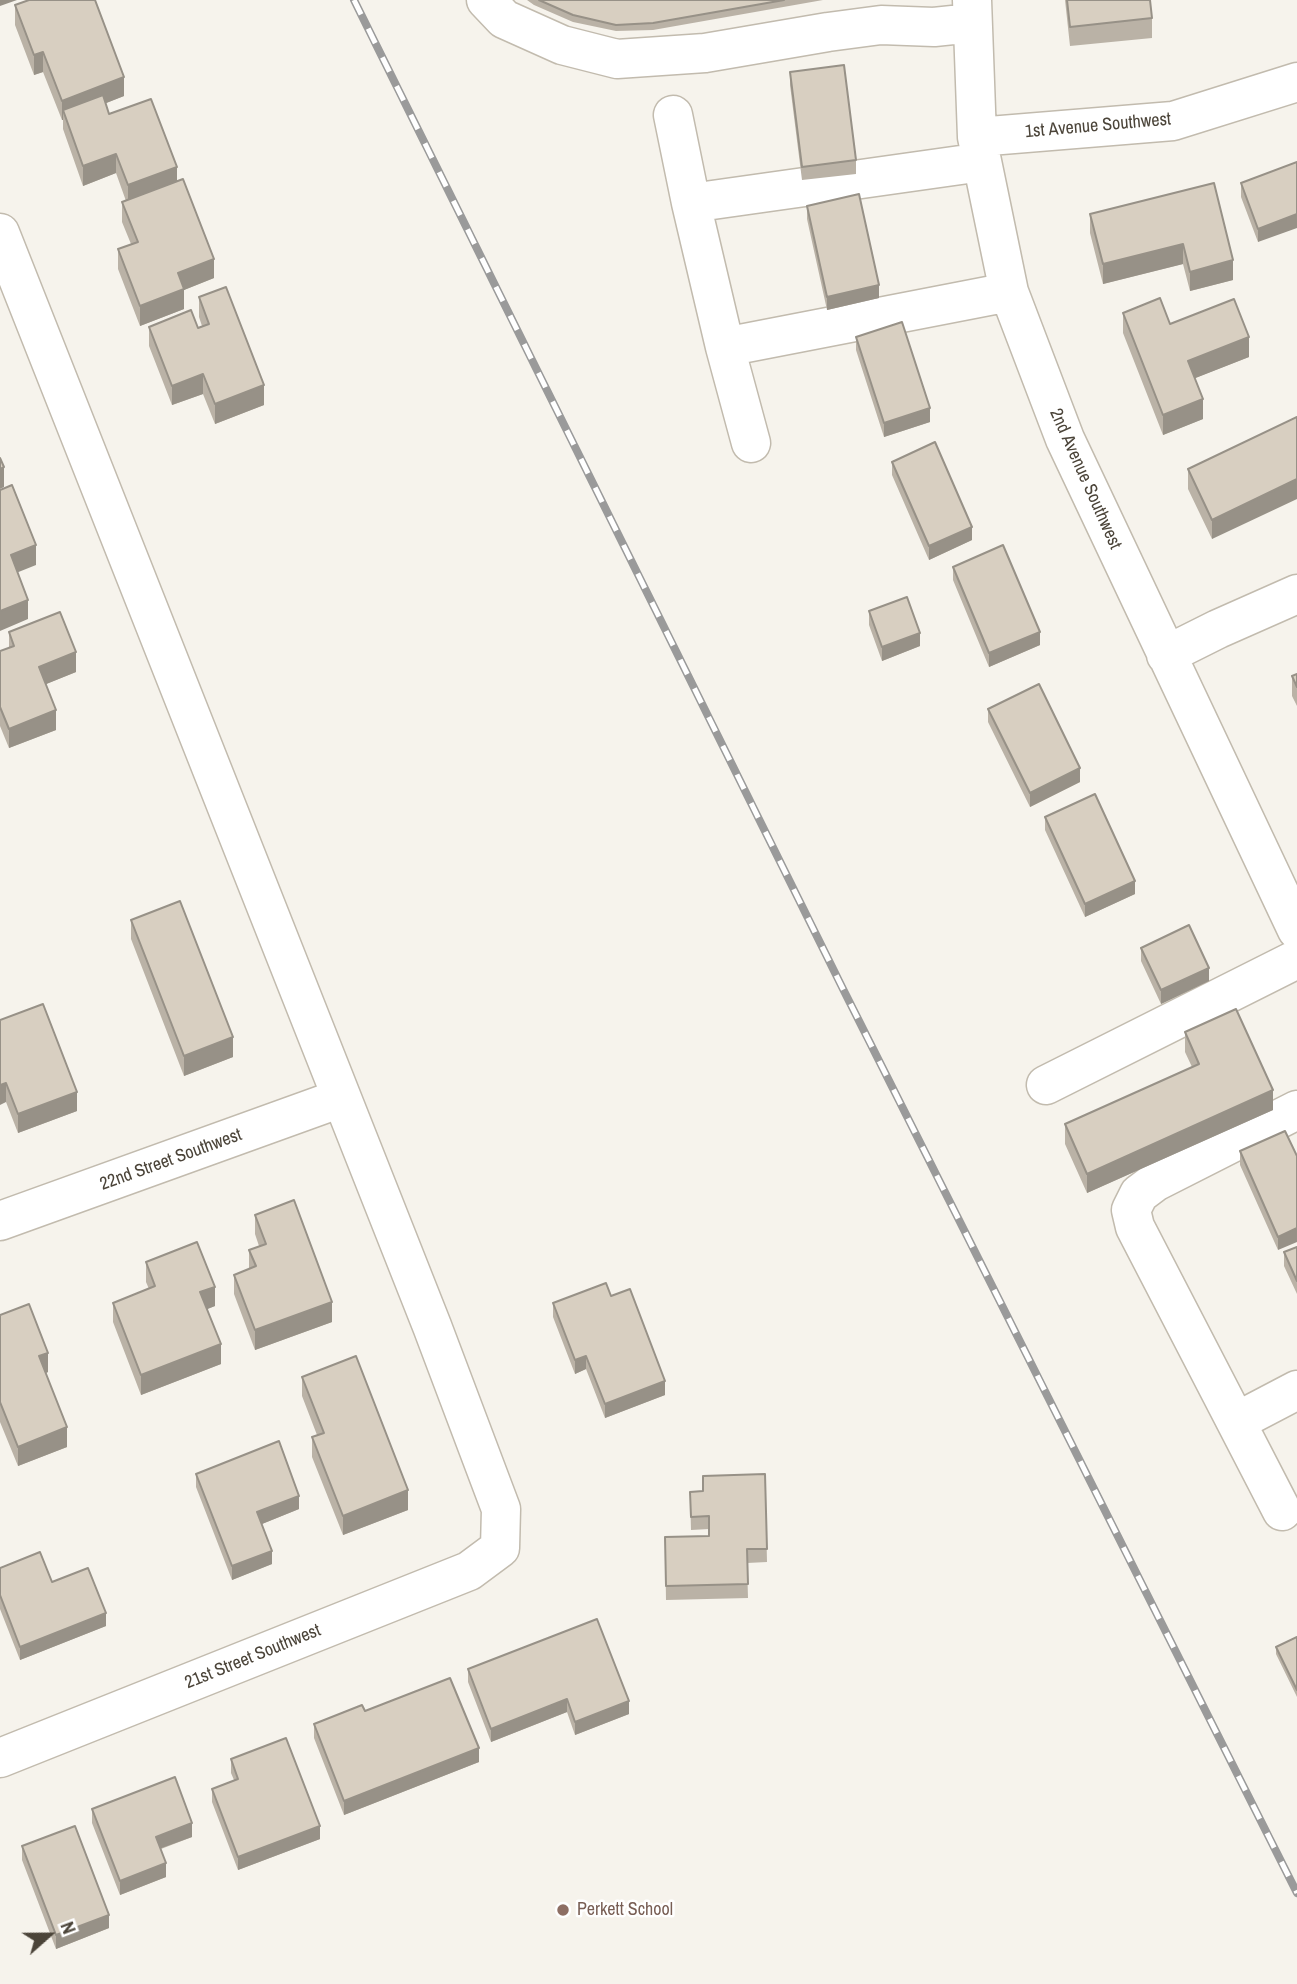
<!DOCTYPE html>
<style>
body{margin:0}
#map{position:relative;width:1297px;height:1984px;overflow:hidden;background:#f6f3ec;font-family:"Archivo Narrow",sans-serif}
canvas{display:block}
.north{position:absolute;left:14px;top:1900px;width:70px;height:70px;-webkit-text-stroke:5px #fff;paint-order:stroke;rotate:69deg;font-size:19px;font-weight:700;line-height:28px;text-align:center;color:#4b4439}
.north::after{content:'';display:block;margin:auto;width:24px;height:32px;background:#4b4439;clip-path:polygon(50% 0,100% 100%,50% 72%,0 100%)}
</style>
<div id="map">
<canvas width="1297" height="1984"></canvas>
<div class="north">N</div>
</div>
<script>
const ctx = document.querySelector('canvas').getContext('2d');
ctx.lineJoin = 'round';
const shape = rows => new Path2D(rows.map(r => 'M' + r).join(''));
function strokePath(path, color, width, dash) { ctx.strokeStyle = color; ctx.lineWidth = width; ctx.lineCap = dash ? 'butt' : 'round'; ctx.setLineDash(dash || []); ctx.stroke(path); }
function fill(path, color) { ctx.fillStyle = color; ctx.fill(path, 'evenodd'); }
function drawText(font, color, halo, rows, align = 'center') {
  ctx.font = font + ' "Archivo Narrow",sans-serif'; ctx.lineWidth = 5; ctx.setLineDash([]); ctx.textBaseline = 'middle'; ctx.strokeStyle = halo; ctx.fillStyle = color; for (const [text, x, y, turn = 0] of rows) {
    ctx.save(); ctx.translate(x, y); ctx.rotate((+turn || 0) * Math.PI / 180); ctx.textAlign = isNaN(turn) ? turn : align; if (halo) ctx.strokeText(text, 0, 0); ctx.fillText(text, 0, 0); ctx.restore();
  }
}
const minor = shape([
 [486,0,504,19,562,45,617,59,705,53,828,32,881,25,934,27,972,23],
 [972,0,977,137,1009,292,1065,439,1297,930],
 [673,115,691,203,725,347,751,443],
 [977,137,1173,121,1297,82],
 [691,203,982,162],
 [0,233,432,1326,501,1509,500,1548,469,1571,0,1758],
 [725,347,1009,292],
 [1166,655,1218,629,1297,594],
 [1046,1085,1297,959],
 [1297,1110,1155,1182,1139,1194,1131,1210,1135,1227,1236,1422,1297,1390],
 [0,1221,341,1098],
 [1236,1422,1282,1511]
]);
const rail = shape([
 [354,0,844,991,1297,1893]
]);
const wall = shape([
 [527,0,823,0,653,30,616,31,573,22,534,5],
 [1065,0,1150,0,1152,18,1152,38,1070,46],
 [15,5,124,96,106,103,109,114,177,181,214,278,184,290,184,309,140,326,118,269,118,249,131,244,122,222,122,202,126,201,116,173,83,186,63,129,63,120,62,120,43,72,34,75,15,25],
 [790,72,856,160,856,174,802,180,790,85],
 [1297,162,1258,242,1241,197,1241,183],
 [1214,183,1233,280,1190,291,1183,264,1103,284,1090,233,1090,214],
 [807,206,879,298,827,310,807,219],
 [199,297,264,405,215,424,203,394,172,405,149,346,149,327,198,328,202,326,199,317],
 [1123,313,1170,324,1249,357,1195,378,1203,419,1163,435,1123,333],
 [856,337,930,422,884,437,856,350],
 [1297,417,1212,539,1188,489,1188,469],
 [892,462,972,540,929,560,892,475],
 [953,567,1040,645,989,667,953,580],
 [869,611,920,646,882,661,869,625],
 [9,632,76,672,46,684,56,730,9,748,0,726,0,651,9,648],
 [1297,674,1297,706,1292,696,1292,676],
 [988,709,1080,782,1030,807,988,722],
 [1045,817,1135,894,1085,917,1045,830],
 [131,920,233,1057,184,1076,131,939],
 [1141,948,1209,981,1161,1004,1141,961],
 [0,1020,77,1111,18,1133,6,1102],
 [1185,1032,1273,1110,1087,1193,1065,1144,1065,1124,1192,1067,1185,1052],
 [1240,1151,1297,1156,1278,1250,1240,1165],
 [255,1215,332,1322,255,1350,234,1294,234,1275,249,1269,249,1250,259,1246,255,1234],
 [1297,1247,1297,1294,1284,1266,1284,1252],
 [146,1262,215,1306,207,1309,221,1364,141,1395,113,1322,113,1303,149,1289,146,1282],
 [611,1296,665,1395,605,1418,586,1369,575,1374,553,1317,553,1303],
 [0,1315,48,1372,46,1373,67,1447,18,1466,0,1422],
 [302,1377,408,1510,343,1535,312,1457,312,1437,317,1435,302,1396],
 [196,1474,299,1509,262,1524,272,1564,232,1580,196,1487],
 [765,1474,767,1562,747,1563,748,1598,666,1600,665,1537,709,1536,709,1529,691,1530,690,1492,703,1491],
 [0,1568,106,1626,20,1660,0,1609],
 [1297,1637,1297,1697,1276,1654,1276,1647],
 [468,1669,629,1714,575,1735,567,1712,491,1742,468,1682],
 [365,1711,479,1762,344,1815,314,1738,314,1724],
 [231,1759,320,1839,238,1870,212,1802,212,1789,234,1780,231,1773],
 [92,1809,192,1837,161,1849,166,1877,120,1895,92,1823],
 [22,1846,109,1928,56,1949,22,1860]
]);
const shadedWall = shape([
 [0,0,17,0,0,6],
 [43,52,43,72,34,75,34,55],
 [124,77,124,96,66,119,63,110,63,120,62,120,62,101],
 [116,154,116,173,83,186,83,166],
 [177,167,177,187,128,205,128,185],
 [1297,214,1297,228,1258,242,1258,229],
 [1183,244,1183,264,1103,284,1103,264],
 [214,259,214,278,184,290,184,309,140,326,140,306,178,273],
 [1233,260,1233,280,1190,291,1190,272],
 [879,285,879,298,827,310,827,297],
 [1249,337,1249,357,1188,381,1188,361],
 [203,374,203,394,172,405,172,386],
 [264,385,264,405,215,424,215,404],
 [1203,399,1203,419,1163,435,1163,415],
 [930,408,930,422,884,437,884,423],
 [4,467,4,487,0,489,0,469],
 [1297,479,1297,499,1212,539,1212,520],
 [972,527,972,540,929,560,929,546],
 [36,545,36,565,11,575,11,555],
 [28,600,28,619,0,631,0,611],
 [1040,632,1040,645,989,667,989,653],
 [920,633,920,646,882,661,882,647],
 [76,652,76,672,39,687,39,667],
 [56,710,56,730,9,748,9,729],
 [1080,768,1080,782,1030,807,1030,793],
 [1135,881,1135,894,1085,917,1085,904],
 [1209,968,1209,981,1161,1004,1161,990],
 [233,1037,233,1057,184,1076,184,1056],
 [6,1083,6,1102,0,1105,0,1085],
 [1273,1090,1273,1110,1087,1193,1087,1174],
 [77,1092,77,1111,18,1133,18,1114],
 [1297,1228,1297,1242,1278,1250,1278,1237],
 [215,1287,215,1306,200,1312,200,1292],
 [332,1302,332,1322,255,1350,255,1330],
 [221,1344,221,1364,141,1395,141,1375],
 [48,1353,48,1372,39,1376,39,1356],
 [586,1356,586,1369,575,1374,575,1360],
 [665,1381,665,1395,605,1418,605,1404],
 [67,1427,67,1447,18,1466,18,1447],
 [408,1490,408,1510,343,1535,343,1516],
 [299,1496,299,1509,257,1526,257,1512],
 [272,1551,272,1564,232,1580,232,1566],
 [106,1613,106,1626,20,1660,20,1647],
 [567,1699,567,1712,491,1742,491,1729],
 [629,1701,629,1714,575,1735,575,1722],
 [479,1748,479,1762,344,1815,344,1801],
 [192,1823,192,1837,156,1850,156,1837],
 [320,1826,320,1839,238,1870,238,1857],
 [166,1863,166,1877,120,1895,120,1881],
 [109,1915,109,1928,56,1949,56,1935]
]);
const building = shape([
 [29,0,95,0,124,77,62,101,43,52,34,55,15,5,29,0],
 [539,0,784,0,653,23,616,25,573,15,539,0],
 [1067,0,1150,0,1152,18,1070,27,1067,0],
 [844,65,856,160,802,167,790,72,844,65],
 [103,95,109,114,151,99,177,167,128,185,116,154,83,166,63,110,103,95],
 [1297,162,1297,214,1258,229,1241,183,1297,162],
 [183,179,214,259,178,273,184,289,140,306,118,249,138,242,122,202,183,179],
 [1214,183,1233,260,1190,272,1183,244,1103,264,1090,214,1214,183],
 [859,194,879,285,827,297,807,206,859,194],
 [226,287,264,385,215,404,203,374,172,386,149,327,191,310,198,328,209,324,199,297,226,287],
 [1160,298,1170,324,1234,299,1249,337,1188,361,1203,399,1163,415,1123,313,1160,298],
 [902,322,930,408,884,423,856,337,902,322],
 [1297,417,1297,479,1212,520,1188,469,1297,417],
 [935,442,972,527,929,546,892,462,935,442],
 [0,458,4,467,0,469,0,458],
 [12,485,36,545,11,555,28,600,0,611,0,490,12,485],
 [1003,545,1040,632,989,653,953,567,1003,545],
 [907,597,920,633,882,647,869,611,907,597],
 [60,612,76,652,39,667,56,710,9,729,0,707,0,651,14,646,9,632,60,612],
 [1297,674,1297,687,1292,676,1297,674],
 [1039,684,1080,768,1030,793,988,709,1039,684],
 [1095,794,1135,881,1085,904,1045,817,1095,794],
 [180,901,233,1037,184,1056,131,920,180,901],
 [1189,925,1209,968,1161,990,1141,948,1189,925],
 [43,1004,77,1092,18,1114,6,1083,0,1085,0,1020,43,1004],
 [1236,1009,1273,1090,1087,1174,1065,1124,1199,1064,1185,1032,1236,1009],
 [1285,1131,1297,1156,1297,1228,1278,1237,1240,1151,1285,1131],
 [294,1200,332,1302,255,1330,234,1275,256,1266,249,1250,266,1244,255,1215,294,1200],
 [197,1242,215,1287,200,1292,221,1344,141,1375,113,1303,155,1286,146,1262,197,1242],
 [1297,1247,1297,1281,1284,1252,1297,1247],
 [606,1283,611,1296,630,1289,665,1381,605,1404,586,1356,575,1360,553,1303,606,1283],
 [29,1304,48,1353,39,1356,67,1427,18,1447,0,1402,0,1315,29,1304],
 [356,1356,408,1490,343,1516,312,1437,324,1433,302,1377,356,1356],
 [279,1441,299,1496,257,1512,272,1551,232,1566,196,1474,279,1441],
 [765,1474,767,1549,747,1549,748,1584,666,1586,665,1537,709,1536,709,1516,691,1517,690,1492,703,1491,703,1476,765,1474],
 [40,1552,52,1582,88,1568,106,1613,20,1647,0,1595,0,1568,40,1552],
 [597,1619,629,1701,575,1722,567,1699,491,1729,468,1669,597,1619],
 [1297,1637,1297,1690,1276,1647,1297,1637],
 [450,1678,479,1748,344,1801,314,1724,362,1705,365,1711,450,1678],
 [286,1738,320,1826,238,1857,212,1789,238,1779,231,1759,286,1738],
 [175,1777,192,1823,156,1837,166,1863,120,1881,92,1809,175,1777],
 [75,1826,109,1915,56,1935,22,1846,75,1826]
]);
const markers = [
 [563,1910,7,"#8d6e63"]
];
const streetNames = [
 ["1st Avenue Southwest",1098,126,-5],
 ["2nd Avenue Southwest",1085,479,66],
 ["22nd Street Southwest",171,1160,-20],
 ["21st Street Southwest",253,1657,-22]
];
const educationNames = [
 ["Perkett School",577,1910]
];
strokePath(minor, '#c2bbae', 41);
strokePath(minor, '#fff', 38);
strokePath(rail, '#9a9a9a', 8);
strokePath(rail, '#fff', 5, [16]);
fill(wall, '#bab2a6');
fill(shadedWall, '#979187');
fill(building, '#d8cfc1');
strokePath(building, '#979187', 2);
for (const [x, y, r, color] of markers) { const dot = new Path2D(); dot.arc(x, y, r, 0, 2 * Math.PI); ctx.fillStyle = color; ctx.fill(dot); strokePath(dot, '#fff', 2.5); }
drawText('18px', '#4b4439', '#fff', streetNames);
drawText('18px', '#785e54', '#fff', educationNames, 'left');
</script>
